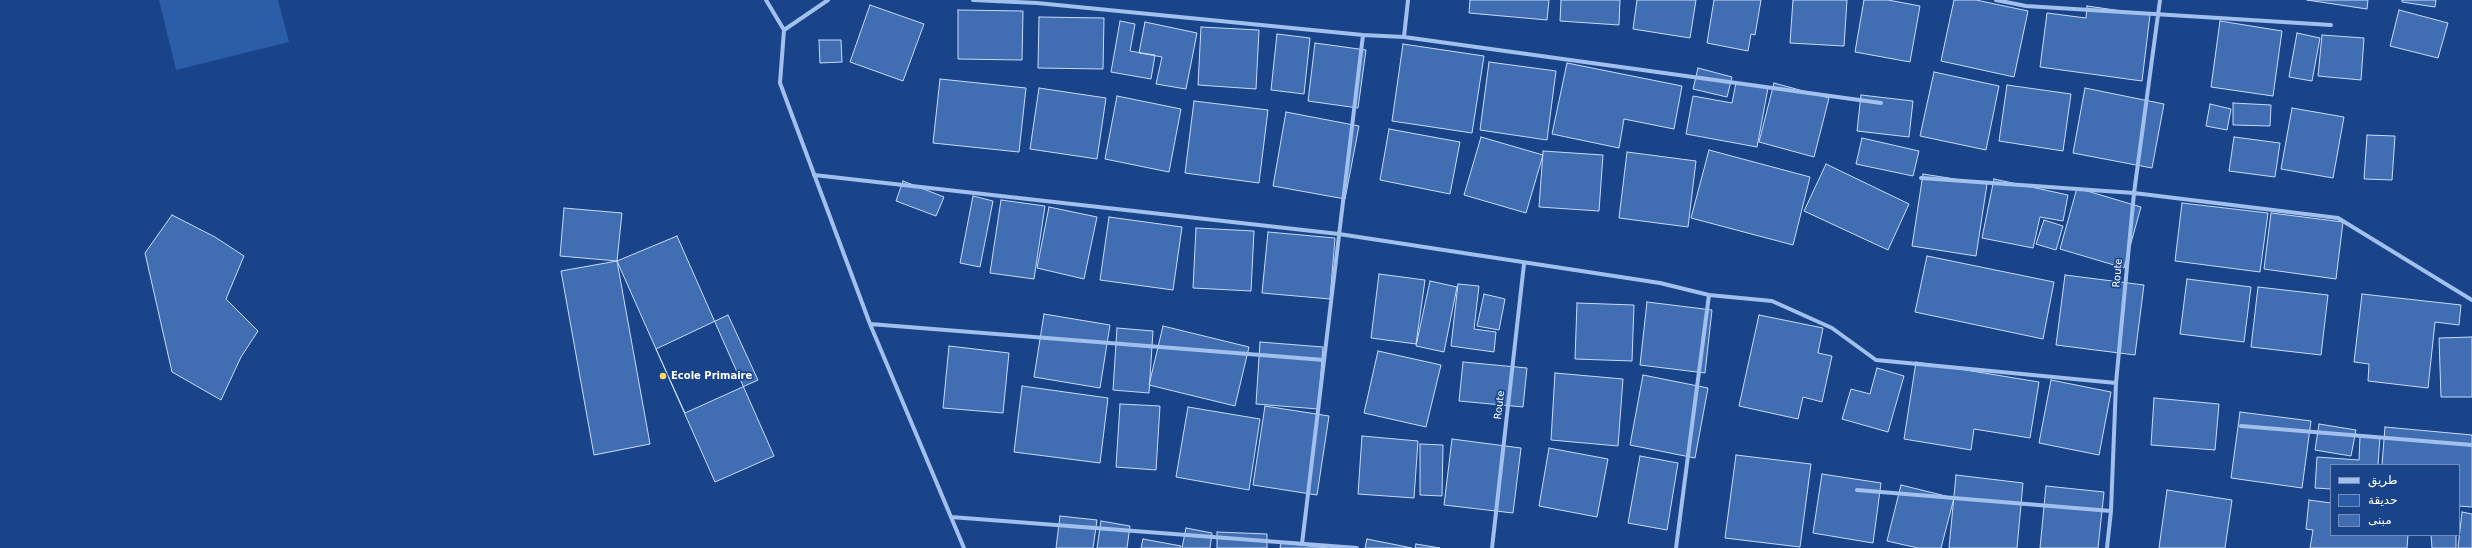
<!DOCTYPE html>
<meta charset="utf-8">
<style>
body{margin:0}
#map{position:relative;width:2472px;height:548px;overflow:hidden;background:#19448a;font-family:"DejaVu Sans",Vazirmatn,sans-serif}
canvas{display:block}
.legend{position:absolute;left:2330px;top:464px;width:130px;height:72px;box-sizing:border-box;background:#19448a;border:1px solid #758fb9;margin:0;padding:5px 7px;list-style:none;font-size:12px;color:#fff}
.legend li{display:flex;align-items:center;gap:8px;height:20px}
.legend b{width:20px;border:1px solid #758fb9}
</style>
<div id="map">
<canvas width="2472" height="548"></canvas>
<ul class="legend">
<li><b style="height:5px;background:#a2c0ee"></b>طريق</li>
<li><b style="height:11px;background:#2b5da8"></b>حديقة</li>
<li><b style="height:11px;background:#416eb2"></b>مبنى</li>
</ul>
</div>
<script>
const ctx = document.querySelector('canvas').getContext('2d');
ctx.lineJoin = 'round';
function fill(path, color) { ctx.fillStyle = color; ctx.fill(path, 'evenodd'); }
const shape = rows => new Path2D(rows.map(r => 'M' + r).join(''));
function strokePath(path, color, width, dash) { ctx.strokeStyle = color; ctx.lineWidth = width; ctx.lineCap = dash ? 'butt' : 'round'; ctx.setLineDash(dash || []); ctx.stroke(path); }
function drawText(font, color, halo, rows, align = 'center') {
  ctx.font = font + ' "DejaVu Sans",sans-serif'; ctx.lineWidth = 3.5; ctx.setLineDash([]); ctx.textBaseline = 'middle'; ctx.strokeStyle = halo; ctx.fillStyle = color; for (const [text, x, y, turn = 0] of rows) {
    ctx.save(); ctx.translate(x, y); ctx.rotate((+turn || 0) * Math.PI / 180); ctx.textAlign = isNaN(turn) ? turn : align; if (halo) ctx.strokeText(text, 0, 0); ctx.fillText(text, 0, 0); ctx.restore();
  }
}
const green = shape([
 [159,0,278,0,289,42,176,70]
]);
const building = shape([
 [1470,0,1549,0,1547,20,1469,13,1470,0],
 [1561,0,1620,0,1619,25,1560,21,1561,0],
 [1637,0,1696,0,1690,38,1633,29,1637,0],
 [1714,0,1761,0,1755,35,1751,34,1748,51,1707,43,1714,0],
 [1793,0,1847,0,1844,46,1790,43,1793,0],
 [1864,0,1888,0,1920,6,1910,62,1855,52,1864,0],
 [1954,0,1976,0,2028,11,2014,77,1941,61,1954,0],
 [2307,0,2368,0,2367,9,2307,0],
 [2402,0,2436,0,2435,7,2402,2,2402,0],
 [870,5,924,24,903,81,850,62,870,5],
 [2087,6,2150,15,2142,81,2040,67,2047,13,2086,18,2087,6],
 [958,10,1023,11,1022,60,958,59,958,10],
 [2399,10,2448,23,2438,58,2390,46,2399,10],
 [1039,17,1104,18,1103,69,1038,68,1039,17],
 [1120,21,1135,24,1130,51,1155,55,1151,79,1111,72,1120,21],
 [2220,21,2282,31,2273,96,2211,87,2220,21],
 [1145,22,1197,33,1186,89,1156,84,1162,57,1139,53,1145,22],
 [1201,27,1259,30,1256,89,1198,85,1201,27],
 [2297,33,2320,38,2312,81,2289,77,2297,33],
 [1277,34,1310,38,1304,94,1271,90,1277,34],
 [2322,35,2364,38,2361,80,2318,76,2322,35],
 [819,40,841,40,842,62,820,63,819,40],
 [1315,43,1366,50,1358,108,1308,101,1315,43],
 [1403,44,1484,56,1472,133,1392,121,1403,44],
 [1489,62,1556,71,1547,140,1480,130,1489,62],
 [1567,63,1682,86,1674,129,1624,119,1619,148,1552,134,1567,63],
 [1698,68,1732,77,1727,97,1693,89,1698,68],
 [1934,72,1999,86,1986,150,1920,136,1934,72],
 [940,79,1026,88,1019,152,933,143,940,79],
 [1736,83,1768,88,1757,147,1686,134,1693,96,1732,103,1736,83],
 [1774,83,1829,98,1814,157,1759,142,1774,83],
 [2007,85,2071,94,2063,151,1999,141,2007,85],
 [1039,88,1106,98,1097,159,1030,149,1039,88],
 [2085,88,2164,104,2152,168,2073,153,2085,88],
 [1861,95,1913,101,1909,137,1857,131,1861,95],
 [1117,96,1181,109,1169,172,1105,159,1117,96],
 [1194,101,1268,110,1259,183,1185,173,1194,101],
 [2233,103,2271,105,2270,126,2233,125,2233,103],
 [2210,104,2231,109,2227,130,2206,126,2210,104],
 [2292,108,2344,117,2333,178,2281,169,2292,108],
 [1286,112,1359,126,1345,199,1273,186,1286,112],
 [1389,129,1460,142,1450,194,1380,180,1389,129],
 [2367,135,2395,136,2392,180,2364,179,2367,135],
 [1481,137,1543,155,1526,213,1464,195,1481,137],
 [2234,137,2280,143,2275,177,2229,171,2234,137],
 [1862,138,1919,151,1913,176,1856,164,1862,138],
 [1709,150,1810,177,1793,245,1691,218,1709,150],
 [1543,151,1603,155,1599,211,1539,207,1543,151],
 [1627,152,1696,161,1688,227,1619,218,1627,152],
 [1826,164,1909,204,1888,250,1804,211,1826,164],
 [1923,174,1987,184,1976,256,1912,246,1923,174],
 [1994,179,2068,195,2063,221,2040,217,2033,248,1982,238,1994,179],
 [903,181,944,197,936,216,896,201,903,181],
 [2077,188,2141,207,2124,268,2060,249,2077,188],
 [973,196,993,201,980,267,960,263,973,196],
 [1001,200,1045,206,1034,279,990,273,1001,200],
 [2182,203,2268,213,2260,272,2175,261,2182,203],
 [1049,207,1097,217,1084,279,1037,268,1049,207],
 [564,208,622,213,617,261,560,256,564,208],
 [2271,213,2343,222,2336,279,2264,269,2271,213],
 [172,215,215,237,244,256,226,299,258,331,241,357,221,400,172,372,145,253,172,215],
 [1109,217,1182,227,1173,290,1100,280,1109,217],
 [2044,220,2063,226,2056,250,2036,244,2044,220],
 [1196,228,1254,231,1251,291,1193,288,1196,228],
 [1268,232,1335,238,1330,299,1262,293,1268,232],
 [677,236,774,456,715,482,617,261,677,236],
 [1927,256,2054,282,2043,339,1915,312,1927,256],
 [617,261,650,444,594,455,561,271,617,261],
 [1379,274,1425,280,1416,344,1371,338,1379,274],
 [2065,275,2144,285,2135,355,2056,345,2065,275],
 [2187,279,2251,287,2244,342,2180,334,2187,279],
 [1430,281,1457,287,1444,352,1416,346,1430,281],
 [1458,284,1479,286,1474,329,1496,332,1494,352,1451,346,1458,284],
 [2258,287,2328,295,2321,355,2251,347,2258,287],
 [1484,294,1505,299,1499,330,1477,326,1484,294],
 [2362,294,2461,305,2459,325,2435,322,2428,388,2368,381,2369,364,2354,362,2362,294],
 [1647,302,1712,310,1705,373,1640,365,1647,302],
 [1577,303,1634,305,1632,361,1575,359,1577,303],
 [1044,314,1110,325,1100,388,1034,377,1044,314],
 [728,315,758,380,685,413,656,349,728,315],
 [1759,315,1823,328,1818,353,1832,356,1822,402,1803,397,1798,419,1739,406,1759,315],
 [1163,326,1249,347,1235,406,1149,385,1163,326],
 [1117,328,1153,331,1149,393,1113,390,1117,328],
 [2472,337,2472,397,2441,397,2439,338,2472,337],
 [1260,342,1323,347,1318,409,1256,404,1260,342],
 [949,346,1009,353,1003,413,943,408,949,346],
 [1378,351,1441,365,1426,427,1364,413,1378,351],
 [1463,362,1527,368,1523,407,1459,401,1463,362],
 [1916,362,2039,382,2030,438,1974,429,1971,450,1904,439,1916,362],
 [1877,368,1904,376,1888,432,1842,419,1851,389,1870,394,1877,368],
 [1555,373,1623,379,1618,446,1551,440,1555,373],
 [1643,375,1708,388,1695,458,1630,445,1643,375],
 [2051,380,2111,392,2099,455,2039,443,2051,380],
 [1022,386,1108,398,1100,463,1014,452,1022,386],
 [2154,398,2219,404,2215,450,2151,445,2154,398],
 [1120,404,1160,406,1156,470,1116,467,1120,404],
 [1265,406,1329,416,1317,495,1253,485,1265,406],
 [1188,407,1260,419,1249,490,1176,477,1188,407],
 [2240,412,2311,421,2302,488,2231,478,2240,412],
 [2319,424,2356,430,2351,456,2315,450,2319,424],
 [2385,427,2472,435,2472,507,2459,506,2459,465,2382,465,2385,427],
 [1362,436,1418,441,1414,498,1358,494,1362,436],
 [2360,436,2380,437,2378,465,2331,465,2331,489,2315,488,2317,457,2359,460,2360,436],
 [1452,439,1521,448,1513,513,1444,505,1452,439],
 [1420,444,1443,445,1442,496,1420,495,1420,444],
 [1549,448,1608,459,1597,517,1539,506,1549,448],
 [1736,455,1811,464,1800,547,1725,538,1736,455],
 [1640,456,1678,463,1667,530,1628,523,1640,456],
 [1822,474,1881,483,1873,543,1813,533,1822,474],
 [1956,475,2023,483,2017,548,1949,548,1956,475],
 [1901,485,1954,498,1941,548,1918,548,1887,541,1901,485],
 [2046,486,2104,492,2098,548,2040,548,2046,486],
 [2167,490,2232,500,2225,548,2159,548,2167,490],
 [2309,500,2331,503,2331,535,2408,535,2407,548,2310,548,2313,530,2306,529,2309,500],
 [2462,512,2472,514,2472,548,2458,548,2462,512],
 [1060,516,1097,520,1093,548,1056,548,1060,516],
 [1101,521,1130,526,1127,548,1097,548,1101,521],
 [1186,528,1212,533,1210,548,1182,548,1186,528],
 [1217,532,1267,534,1267,548,1217,548,1217,532],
 [2431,535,2456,535,2456,548,2432,548,2431,535],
 [1143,539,1181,546,1180,548,1141,548,1143,539],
 [1367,539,1412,548,1365,548,1367,539],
 [1281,543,1328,548,1280,548,1281,543],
 [1416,544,1440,548,1415,548,1416,544]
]);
const minor = shape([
 [766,0,784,30],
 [828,0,784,30,780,83,870,324,964,548],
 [973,0,1037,3,1363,35,1404,37,1881,103],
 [1996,0,2026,6,2331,25],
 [1404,37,1408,0],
 [814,175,1339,234,1660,283,1709,295,1772,301,1832,328,1876,360,2116,383],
 [1921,178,2134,193,2338,218,2472,300],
 [870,324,1324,360],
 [2241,426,2472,445],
 [1857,490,2111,511],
 [951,517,1357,548],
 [1302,544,1363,35],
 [1492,548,1524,264],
 [1676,548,1709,295],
 [2107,548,2111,511,2116,383,2134,193,2160,0]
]);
const markers = [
 [663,376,4,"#ffd95e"]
];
const streetNames = [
 ["Route",2118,273,-85],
 ["Route",1500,405,-83]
];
const poiNames = [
 ["Ecole Primaire",671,376]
];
fill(green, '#2b5da8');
fill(building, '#416eb2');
strokePath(building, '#c7dcfa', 1);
strokePath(minor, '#a2c0ee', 4);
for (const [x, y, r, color] of markers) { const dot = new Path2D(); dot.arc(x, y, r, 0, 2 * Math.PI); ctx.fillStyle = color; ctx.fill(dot); strokePath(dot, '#19448a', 1.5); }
drawText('10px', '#fff', '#19448a', streetNames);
drawText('bold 10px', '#fff', '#19448a', poiNames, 'left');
</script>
